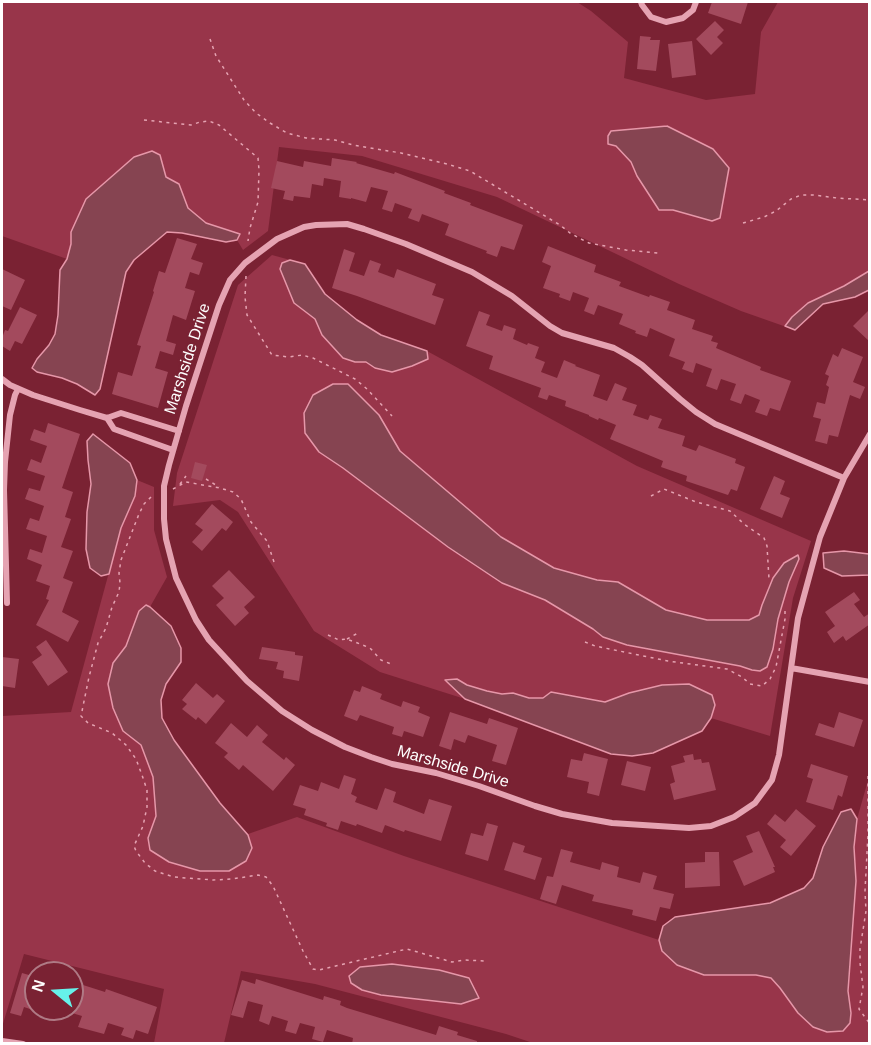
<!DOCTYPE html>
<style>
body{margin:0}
#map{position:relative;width:871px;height:1045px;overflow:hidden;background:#7a2233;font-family:Helvetica,sans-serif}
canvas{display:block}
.frame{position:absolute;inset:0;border:3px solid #fff;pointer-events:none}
.north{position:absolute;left:24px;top:961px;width:60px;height:60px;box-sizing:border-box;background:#7a2233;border:2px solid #af7a85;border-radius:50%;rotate:288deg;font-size:16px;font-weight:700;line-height:24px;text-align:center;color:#fff}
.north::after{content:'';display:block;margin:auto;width:21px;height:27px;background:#66f1ea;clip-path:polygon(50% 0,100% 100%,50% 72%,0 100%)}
</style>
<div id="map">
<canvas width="871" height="1045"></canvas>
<div class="frame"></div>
<div class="north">N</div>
</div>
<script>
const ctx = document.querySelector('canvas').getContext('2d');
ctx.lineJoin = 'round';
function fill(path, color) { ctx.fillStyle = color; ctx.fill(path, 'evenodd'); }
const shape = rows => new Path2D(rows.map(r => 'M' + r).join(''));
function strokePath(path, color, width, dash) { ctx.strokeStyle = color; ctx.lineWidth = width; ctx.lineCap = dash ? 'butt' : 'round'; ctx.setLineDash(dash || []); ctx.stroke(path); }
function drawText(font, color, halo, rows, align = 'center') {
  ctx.font = font + ' Helvetica,sans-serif'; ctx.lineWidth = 4.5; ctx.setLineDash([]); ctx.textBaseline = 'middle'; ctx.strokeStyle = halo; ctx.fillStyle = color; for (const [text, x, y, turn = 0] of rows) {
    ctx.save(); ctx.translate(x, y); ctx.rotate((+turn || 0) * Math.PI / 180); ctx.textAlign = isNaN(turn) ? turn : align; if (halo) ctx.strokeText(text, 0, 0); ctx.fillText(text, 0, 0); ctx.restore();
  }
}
const green = shape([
 [2,2,577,2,591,11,628,42,624,78,706,100,755,94,761,32,778,2,869,2,869,290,855,297,823,304,795,330,741,311,679,284,497,197,362,156,279,147,268,231,243,250,237,240,240,234,206,223,188,208,67,259,2,236],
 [272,255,305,264,325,294,357,320,381,335,427,351,637,466,811,541,793,598,770,736,711,718,702,731,653,753,632,756,611,754,465,699,380,672,314,631,238,512,220,500,173,506,177,473,238,285],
 [137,480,154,487,154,530,167,577,150,607,171,626,181,648,181,662,166,684,161,700,162,718,174,740,220,803,248,834,297,817,404,856,659,940,662,951,771,978,780,988,798,1013,827,1032,843,1031,850,1023,851,1013,848,991,856,881,854,847,857,819,869,777,869,1043,533,1043,506,1034,315,984,241,971,224,1043,154,1043,164,989,24,954,2,1027,2,716,71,712,121,528,135,496]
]);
const water = shape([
 [667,126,713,149,729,168,720,218,712,221,673,210,659,210,637,176,631,162,616,146,608,144,608,136,611,131,667,126],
 [152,151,160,155,166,177,179,184,188,208,206,223,240,234,237,240,226,242,182,233,167,232,134,260,126,272,100,389,95,395,77,384,62,378,37,372,32,368,37,359,49,345,55,334,58,315,60,270,67,259,71,244,71,232,86,199,134,157,152,151],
 [290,260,305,264,325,294,357,320,381,335,427,351,428,359,412,366,392,372,375,368,366,362,355,362,343,358,322,335,315,319,294,303,280,269,282,263,290,260],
 [869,271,869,290,855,297,823,304,795,330,785,326,792,317,808,303,844,286,869,271],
 [333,384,348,384,379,415,400,451,501,537,554,568,597,580,618,582,666,610,707,620,749,620,759,615,762,605,773,578,784,563,798,555,799,559,789,582,778,619,773,649,767,667,760,671,752,670,740,666,627,645,603,637,593,629,545,600,502,583,448,547,343,468,319,452,305,433,304,413,313,395,333,384],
 [93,434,130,463,137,480,135,496,121,528,109,574,101,576,90,568,86,549,87,512,91,484,88,460,87,441,93,434],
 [844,551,869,554,869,575,842,576,824,568,823,553,844,551],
 [146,605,150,607,171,626,181,648,181,662,166,684,161,700,162,718,174,740,220,803,248,835,252,848,246,861,229,871,200,871,169,862,150,850,148,838,156,816,153,777,141,745,123,731,113,708,108,684,113,663,126,646,139,611,146,605],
 [457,679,467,685,487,691,502,694,513,693,529,698,543,698,551,692,605,702,629,693,662,685,689,684,712,695,715,705,711,718,702,731,653,753,632,756,611,754,465,699,445,680,457,679],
 [851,809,857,819,854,847,856,881,848,991,851,1013,850,1023,843,1031,827,1032,813,1027,798,1013,780,988,771,978,756,975,704,975,677,965,662,951,659,940,663,926,675,917,770,903,804,888,813,878,823,847,841,812,851,809],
 [392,964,439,970,469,978,479,998,461,1004,381,995,362,990,351,983,349,976,360,967,392,964]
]);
const building = shape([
 [712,2,748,2,741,24,708,13],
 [715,21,724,30,717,37,723,43,711,55,696,39],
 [640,36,651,37,650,40,660,40,656,71,637,69],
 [692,41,696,75,672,78,668,44],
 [332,158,357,162,356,163,394,174,395,172,445,191,444,193,471,203,470,205,523,225,514,250,501,246,497,257,486,253,487,251,445,235,449,224,422,214,419,222,408,218,412,209,395,203,392,212,382,209,388,191,371,187,366,202,351,198,351,199,339,197,341,181,324,178,323,186,312,184,310,198,294,196,293,201,283,199,285,191,271,188,277,161,303,167,304,161,331,166],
 [177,238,197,244,191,259,203,263,199,275,190,272,185,288,195,291,186,320,173,315,166,341,176,344,173,355,160,351,155,368,168,372,158,408,112,394,118,372,132,376,141,346,137,345,154,292,153,291,159,271,165,273],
 [548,246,596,265,594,272,621,282,619,286,649,297,650,295,670,302,667,310,695,320,692,329,713,336,711,341,718,343,716,348,761,367,760,370,791,381,780,411,770,408,767,416,755,412,760,400,745,394,741,404,730,400,736,384,721,379,717,390,706,386,712,369,696,363,693,373,682,369,685,362,669,356,675,339,650,328,647,337,635,333,636,331,619,324,623,314,598,305,594,315,584,311,589,298,573,292,570,301,559,297,560,294,543,288,551,266,542,262],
 [344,249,355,253,349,271,364,276,370,260,381,264,378,272,394,278,397,269,436,284,432,295,444,299,435,325,357,296,332,288],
 [2,269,25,280,11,310,2,306],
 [20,307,37,315,22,344,15,341,10,351,2,346,2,338,5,330,8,331],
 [870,309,870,342,853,326],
 [479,311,490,315,486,325,502,331,504,325,516,329,513,339,527,345,528,343,539,347,535,358,545,362,541,372,557,378,564,360,576,365,575,366,600,375,593,396,607,401,615,383,627,388,622,400,637,405,633,415,648,420,650,415,662,419,658,428,685,436,682,446,696,451,699,445,736,459,735,463,745,467,737,491,731,489,728,495,686,481,687,476,661,467,663,461,610,439,616,425,599,418,598,420,589,416,589,415,565,406,566,401,549,395,547,400,538,397,541,388,489,369,493,356,466,346],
 [842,348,863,357,853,382,865,387,860,399,850,395,838,437,829,435,827,444,815,441,821,419,813,417,817,402,825,404,829,387,826,385,829,376,825,374,833,354,838,357],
 [48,423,80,434,62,488,73,492,65,517,71,519,61,547,73,551,63,578,73,582,62,612,79,621,68,642,36,625,49,600,46,599,50,586,36,581,42,565,27,559,30,549,42,553,47,536,26,529,30,518,39,521,44,506,25,499,29,488,40,491,45,476,27,470,31,459,41,463,47,446,30,440,34,429,45,433],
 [195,462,207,465,202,481,191,478],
 [774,476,785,481,780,494,790,498,782,518,760,509],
 [212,504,233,522,226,531,222,528,202,551,192,542,203,530,195,524],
 [229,570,255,597,244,607,249,613,235,626,216,605,224,598,212,586],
 [854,592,860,600,854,604,864,617,870,613,870,624,846,641,843,636,834,643,827,632,835,626,825,612],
 [46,640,68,672,48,686,32,662,42,655,36,647],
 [262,647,295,652,295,655,303,656,299,681,283,678,284,671,276,669,278,662,259,659],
 [2,657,19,659,15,688,2,686],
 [196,683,213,698,217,694,225,701,206,724,198,717,196,720,182,709,187,704,182,700],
 [362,686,382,694,380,699,401,707,403,701,420,707,418,712,430,717,423,737,404,731,402,737,392,734,394,727,360,715,357,721,344,716,354,690,360,692],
 [450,712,487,724,489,718,518,728,506,765,492,761,497,745,468,735,465,743,454,739,451,750,439,746],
 [839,712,863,720,854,747,815,735,819,723,834,728],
 [231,723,247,737,257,725,268,735,262,742,284,760,286,757,295,765,273,791,243,765,239,770,224,757,228,753,215,743],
 [584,753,608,759,599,796,587,793,589,782,567,777,571,759,582,761],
 [693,754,694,760,701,759,702,763,709,762,716,790,674,800,670,784,675,782,671,766,685,762,683,756],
 [627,761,651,767,645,791,621,785],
 [811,764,848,776,842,797,838,795,833,810,806,802,813,779,807,777],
 [344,775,356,779,351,794,357,797,355,802,377,810,385,788,396,792,393,802,424,814,429,799,452,806,441,841,405,830,404,832,385,825,382,833,357,824,356,826,341,821,338,830,326,826,327,823,304,815,306,809,293,805,300,785,318,791,321,782,339,789],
 [796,809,816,826,791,856,780,847,786,840,767,824,775,814,785,822],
 [487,823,498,826,488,861,465,854,471,833,483,836],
 [759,831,775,867,773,867,775,872,744,886,733,861,753,852,746,836],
 [513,842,525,846,523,852,542,858,535,880,504,870],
 [561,849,573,852,570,862,600,870,602,862,619,867,617,877,640,883,643,872,657,876,653,889,674,894,670,909,660,907,656,921,632,915,633,910,592,901,594,895,562,885,556,904,540,899,547,876,553,877],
 [705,852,719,852,720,886,685,888,685,863,705,862],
 [22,973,36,977,36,1011,24,1007,21,1016,10,1013],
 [256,979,323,1000,324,996,341,1001,340,1005,347,1008,436,1035,439,1026,458,1032,457,1035,477,1041,477,1044,352,1044,353,1038,327,1030,323,1042,312,1039,315,1027,300,1023,296,1034,285,1031,288,1021,272,1016,269,1025,259,1021,263,1005,248,1001,243,1018,231,1015,242,980,255,984],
 [83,985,105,992,106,989,157,1007,148,1034,136,1030,133,1039,121,1035,124,1028,108,1023,104,1034,78,1027,82,1016,72,1013,72,989,81,991]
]);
const path = shape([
 [210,39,216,56,244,100,256,113,270,123,287,133,306,138,335,140,353,145,401,153,447,164,470,171,560,225,570,233,579,238,589,243,626,250,658,253],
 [144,120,191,125,200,122,209,121,219,125,258,158,259,170,258,202,250,228,248,241],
 [743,223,764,217,776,211,791,199,801,195,814,195,837,198,870,200],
 [246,276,245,297,247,315,272,355,289,357,302,355,313,358,355,379,367,389,392,416],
 [206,479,219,487],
 [180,484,186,476],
 [173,489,186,482,220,488,233,492,241,499,251,522,267,541,274,562],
 [651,496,664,489,696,502,730,511,744,524,764,538,767,546,769,579],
 [151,497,144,504,139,514,121,560,119,573,120,583,119,592,112,607,106,628,98,643,89,677,81,716,88,723,112,733,126,745,136,759,142,775,147,790,147,807,143,826,134,846,136,851,145,863,155,871,174,877,213,880,232,879,258,875,266,877,273,886,303,951,313,969,319,970,407,949,452,962,465,960,485,961],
 [328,635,339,640,346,639,355,642,370,648,381,660,391,664],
 [347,639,358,633],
 [585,642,595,646,668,661,727,669,742,677,750,684,762,686,770,679,776,667,785,619,785,608],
 [870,769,868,774,868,834,865,891,866,911,860,949,860,963,863,987,859,1009,870,1024]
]);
const minor = shape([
 [641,2,642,5,651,17,666,22,683,18,693,10,696,2],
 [2,379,10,385,33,395,80,410,107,418,121,413,179,431],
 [107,418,114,429,173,450],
 [844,478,715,424,696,412,680,399,642,365,630,357,614,348,562,333,550,326,512,296,472,272,406,244,364,229,347,224,316,225,304,227,277,239,245,263,230,280,219,305,186,406,169,465,164,486,164,519,166,539,176,578,196,620,209,640,247,681,282,711,312,730,345,747,371,757,392,764,436,773,479,786,535,806,562,814,612,823,689,828,711,826,734,817,755,803,772,780,779,755,798,618,820,537,844,478,870,434],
 [7,603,4,490,5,462,10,415,15,395,18,389],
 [791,668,870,682],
 [2,1041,23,1044]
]);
const streetNames = [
 ["Marshside Drive",188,359,-72],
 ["Marshside Drive",453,767,16]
];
fill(green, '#98354a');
fill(water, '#864451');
strokePath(water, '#e697a9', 1.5);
fill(building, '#a34a5d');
strokePath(path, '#e5a3b2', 1.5, [3, 4.5]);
strokePath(minor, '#e5a3b2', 6);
drawText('16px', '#fff', '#7a2233', streetNames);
</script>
